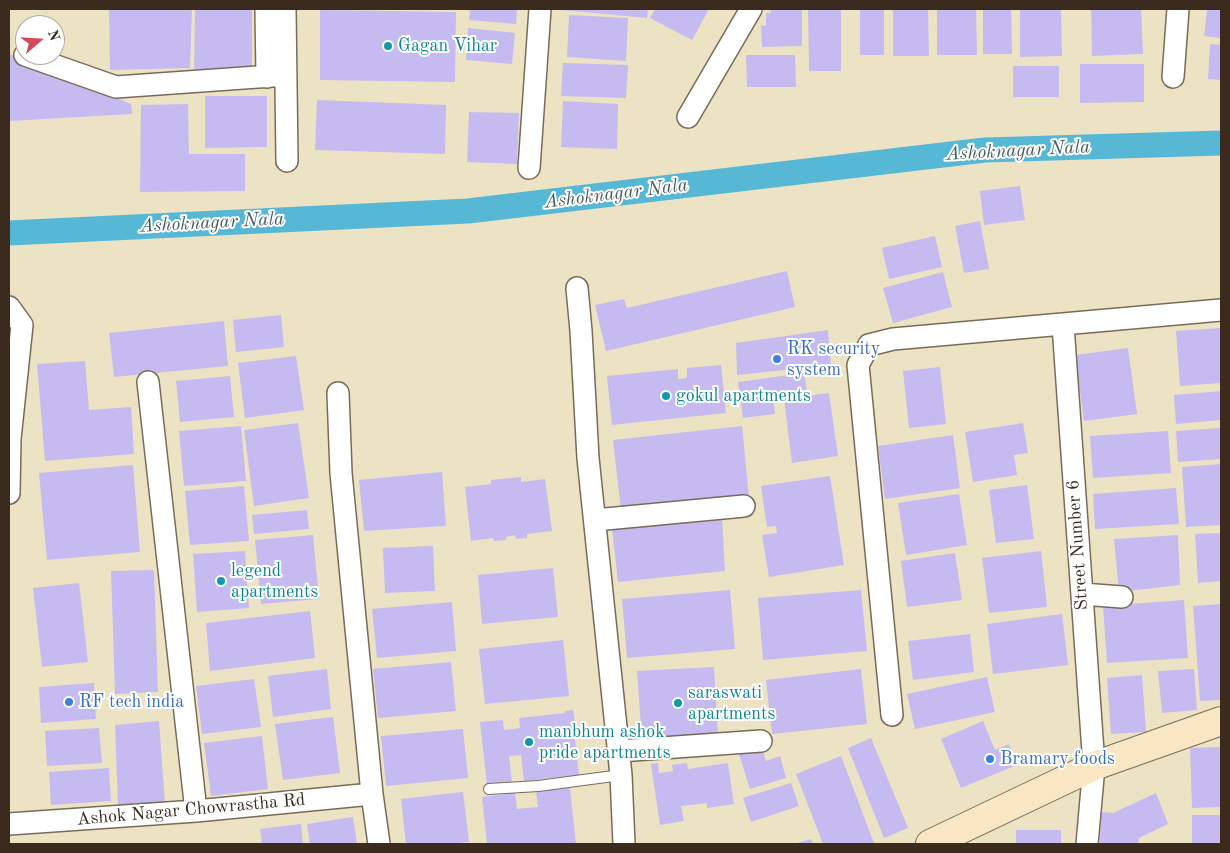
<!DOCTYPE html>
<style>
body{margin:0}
#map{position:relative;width:1230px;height:853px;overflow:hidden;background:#ece3c4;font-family:"Old Standard TT",serif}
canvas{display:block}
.frame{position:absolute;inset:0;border:10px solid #3b2a1e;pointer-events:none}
.north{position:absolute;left:15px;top:15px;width:50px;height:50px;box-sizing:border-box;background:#fff;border:1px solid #b1aaa5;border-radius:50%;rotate:71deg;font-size:14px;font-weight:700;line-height:20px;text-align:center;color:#3b2a1e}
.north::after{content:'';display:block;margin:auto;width:18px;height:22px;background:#d1495b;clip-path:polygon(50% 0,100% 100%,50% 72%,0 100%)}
</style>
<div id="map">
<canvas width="1230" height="853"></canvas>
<div class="frame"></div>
<div class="north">N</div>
</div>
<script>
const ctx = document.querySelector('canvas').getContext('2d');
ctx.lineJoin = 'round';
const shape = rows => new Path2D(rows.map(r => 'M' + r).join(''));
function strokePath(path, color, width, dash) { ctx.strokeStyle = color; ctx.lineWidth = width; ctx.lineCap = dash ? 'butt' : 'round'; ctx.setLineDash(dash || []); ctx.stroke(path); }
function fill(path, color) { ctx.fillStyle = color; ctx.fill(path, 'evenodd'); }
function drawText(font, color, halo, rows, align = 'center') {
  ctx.font = font + ' "Old Standard TT",serif'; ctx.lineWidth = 4; ctx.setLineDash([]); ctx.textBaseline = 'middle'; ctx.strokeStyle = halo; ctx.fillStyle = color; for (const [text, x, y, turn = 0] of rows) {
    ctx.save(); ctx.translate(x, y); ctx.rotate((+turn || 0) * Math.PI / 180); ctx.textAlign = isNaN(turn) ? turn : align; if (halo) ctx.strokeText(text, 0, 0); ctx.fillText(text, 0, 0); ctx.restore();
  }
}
const canal = shape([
 [9,233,468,211,985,150,1221,143]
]);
const building = shape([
 [109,9,192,9,190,68,110,70],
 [195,9,252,9,252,70,194,69],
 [470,9,517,9,516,24,469,20],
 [562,9,648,9,647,18,562,10],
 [655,9,709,9,692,40,650,18],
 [771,9,802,9,802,46,762,47,761,25,766,26,766,13,771,13],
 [808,9,841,9,841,71,809,71],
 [860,9,884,9,884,55,860,55],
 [893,9,928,9,929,56,893,56],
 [937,9,976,9,977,55,937,55],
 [983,9,1011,9,1012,54,983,54],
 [1020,9,1061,9,1062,56,1020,57],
 [1091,9,1141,9,1143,54,1092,56],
 [1207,9,1221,9,1221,38,1204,36],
 [320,10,456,12,455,82,320,80],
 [569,15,628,18,626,61,567,57],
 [468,28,515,33,512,64,466,60],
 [1210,44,1221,45,1221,80,1208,79],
 [9,55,13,55,131,104,132,114,9,121],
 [746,55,795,55,796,87,747,87],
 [563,63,628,65,626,98,561,96],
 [1080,64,1144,64,1144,102,1080,103],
 [1013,66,1059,66,1059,97,1013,97],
 [205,96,267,96,267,147,205,148],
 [317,100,446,105,445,154,315,150],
 [563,101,618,104,617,149,561,147],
 [188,104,189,154,245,154,245,191,140,192,141,105],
 [469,112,519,113,517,164,467,162],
 [1020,186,1025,220,984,225,980,191],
 [980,221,989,269,964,273,955,226],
 [935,236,942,267,889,279,882,248],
 [787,271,795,307,606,351,595,305,624,299,627,308],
 [943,272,952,307,893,323,883,288],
 [281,315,284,347,236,352,233,320],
 [224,321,228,366,114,377,109,333],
 [1221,328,1221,383,1180,386,1176,331],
 [828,330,831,365,737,375,736,343],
 [1128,348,1137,414,1084,421,1075,355],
 [296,356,304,410,245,418,238,363],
 [85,361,89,410,131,407,134,454,45,461,37,364],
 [721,365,726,413,612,425,607,376,678,369,678,379,687,378,687,368],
 [940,367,946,424,909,428,903,371],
 [804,373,807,391,773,396,775,414,743,418,738,382],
 [230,376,234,417,180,422,176,381],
 [1221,391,1221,420,1176,424,1174,395],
 [829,393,838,456,792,463,784,399],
 [298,423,309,498,254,506,244,430],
 [1023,423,1028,453,1014,455,1017,475,973,482,965,432],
 [241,426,246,481,184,486,179,431],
 [742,426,749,497,621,510,613,440],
 [1221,428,1221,459,1178,462,1176,431],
 [1168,431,1171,473,1093,478,1090,436],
 [953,435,960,488,885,499,878,446],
 [1221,464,1221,525,1186,527,1182,467],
 [133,465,140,552,47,560,39,473],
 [442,472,446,526,364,531,359,480],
 [830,476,844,565,769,577,762,535,777,533,776,526,767,527,761,486],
 [521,477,521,482,545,479,552,531,527,534,527,538,516,539,515,535,506,537,506,540,494,541,493,538,471,541,465,487,491,484,491,480],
 [1027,485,1034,539,996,543,989,490],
 [244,486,249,541,190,545,185,491],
 [1176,488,1179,524,1095,529,1093,494],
 [959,494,967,545,906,555,898,503],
 [307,510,309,529,254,534,252,515],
 [722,518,725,571,618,582,612,528],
 [1221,533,1221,581,1198,583,1195,534],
 [313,535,319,599,261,604,255,540],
 [1178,535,1180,585,1119,592,1114,539],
 [433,546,435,591,385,593,383,548],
 [245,551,249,608,197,612,193,554],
 [1041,551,1047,607,989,613,982,558],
 [955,553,962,600,907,607,901,561],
 [553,568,558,617,482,624,478,575],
 [154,570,158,692,115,694,111,571],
 [79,583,88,662,42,667,33,588],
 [730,590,735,649,627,658,622,599],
 [861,590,867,651,763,660,758,598],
 [1184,600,1188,658,1107,663,1103,606],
 [452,602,456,651,377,658,372,609],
 [1221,604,1221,700,1200,701,1193,606],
 [310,611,315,658,210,671,206,623],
 [1062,614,1068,665,993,674,987,624],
 [970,634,974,672,913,680,908,641],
 [563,640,569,696,485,704,479,649],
 [451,662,456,711,378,718,373,669],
 [714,667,718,735,642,740,637,671],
 [327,669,331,709,273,717,268,676],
 [861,669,867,724,772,734,766,680],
 [1194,669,1197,710,1162,713,1158,671],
 [1142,675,1146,732,1111,734,1107,678],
 [987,677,995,712,915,729,907,694],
 [254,679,261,727,202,734,196,686],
 [94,683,96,719,41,723,39,687],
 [573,710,575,723,573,723,579,775,524,781,521,755,509,756,512,783,487,785,480,722,503,720,504,730,520,728,519,718,565,713,565,711],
 [333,717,340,773,283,780,275,724],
 [159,721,165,805,118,807,115,725],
 [983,721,995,750,1009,744,1017,765,961,788,941,739],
 [99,728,102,763,47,766,45,731],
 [463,729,468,778,386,786,381,736],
 [262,736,268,789,211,796,204,743],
 [871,738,908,828,884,838,848,748],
 [761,745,766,761,780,756,786,778,750,789,738,751],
 [1221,747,1221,807,1192,808,1190,748],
 [841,756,874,843,872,844,823,844,796,774],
 [658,763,659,773,673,771,672,765,687,763,688,769,728,763,734,804,707,808,707,803,681,806,684,821,660,825,651,764],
 [109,768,111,801,51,805,49,772],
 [791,783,799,806,751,822,743,798],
 [570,788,576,844,487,844,482,797,515,793,517,809,538,807,536,791],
 [463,792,469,842,448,844,406,844,401,799],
 [1156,793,1168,824,1139,838,1138,844,1100,844,1101,812,1113,813],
 [1192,815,1221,815,1221,844,1192,844],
 [353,817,357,844,310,844,307,824],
 [301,824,303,844,262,844,260,829],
 [1016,830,1061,830,1061,844,1016,844],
 [811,839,813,844,794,844]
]);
const service = shape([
 [489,789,538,786,621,775]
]);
const minor = shape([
 [266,9,267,77],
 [285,9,287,161],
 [25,55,116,87,286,75],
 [1173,77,1178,9],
 [688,117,751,9],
 [529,168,540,9],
 [577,288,581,331,588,458,621,775,624,844],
 [9,307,22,325,10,439,9,493],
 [1063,325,1094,766,1087,844],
 [148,382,196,811],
 [338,393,341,473,372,794,379,844],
 [595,520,744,506],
 [1082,594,1122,597],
 [892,715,858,365,869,345,893,339,1221,310],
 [619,751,761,741],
 [9,824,196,811,372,794]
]);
const secondary = shape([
 [930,844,1094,766,1221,721]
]);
const markers = [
 [388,46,5,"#0f9aa8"],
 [777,359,5,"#3f7fe0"],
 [666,396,5,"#0f9aa8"],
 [221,581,5,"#0f9aa8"],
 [69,702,5,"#3f7fe0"],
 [678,703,5,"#0f9aa8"],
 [529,742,5,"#0f9aa8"],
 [990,759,5,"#3f7fe0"]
];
const cultureNames = [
 ["Gagan Vihar",398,46],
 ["gokul apartments",676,396],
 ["legend",231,571],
 ["apartments",231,592],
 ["saraswati",688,693],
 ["apartments",688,714],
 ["manbhum ashok",539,732],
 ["pride apartments",539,753]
];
const shopNames = [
 ["RK security",787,349],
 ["system",787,370],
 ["RF tech india",79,702],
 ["Bramary foods",1000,759]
];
const streetNames = [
 ["Street Number 6",1078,545,-94],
 ["Ashok Nagar Chowrastha Rd",191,810,-5]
];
const waterNames = [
 ["Ashoknagar Nala",1018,151,-3],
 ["Ashoknagar Nala",616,194,-7],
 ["Ashoknagar Nala",212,223,-3]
];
strokePath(canal, '#57b8d6', 25);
fill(building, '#c6bbf0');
strokePath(service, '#796b58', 12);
strokePath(minor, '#796b58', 24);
strokePath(secondary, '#796b58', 30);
strokePath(service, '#fff', 10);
strokePath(minor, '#fff', 21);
strokePath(secondary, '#f9e7c3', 28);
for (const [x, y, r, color] of markers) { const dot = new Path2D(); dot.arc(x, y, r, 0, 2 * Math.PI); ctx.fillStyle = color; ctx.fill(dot); strokePath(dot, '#fff', 2); }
drawText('18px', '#0d838f', '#fff', cultureNames, 'left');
drawText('18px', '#366cbe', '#fff', shopNames, 'left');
drawText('18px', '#3b2a1e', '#fff', streetNames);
drawText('italic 19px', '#455c5e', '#fff', waterNames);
</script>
